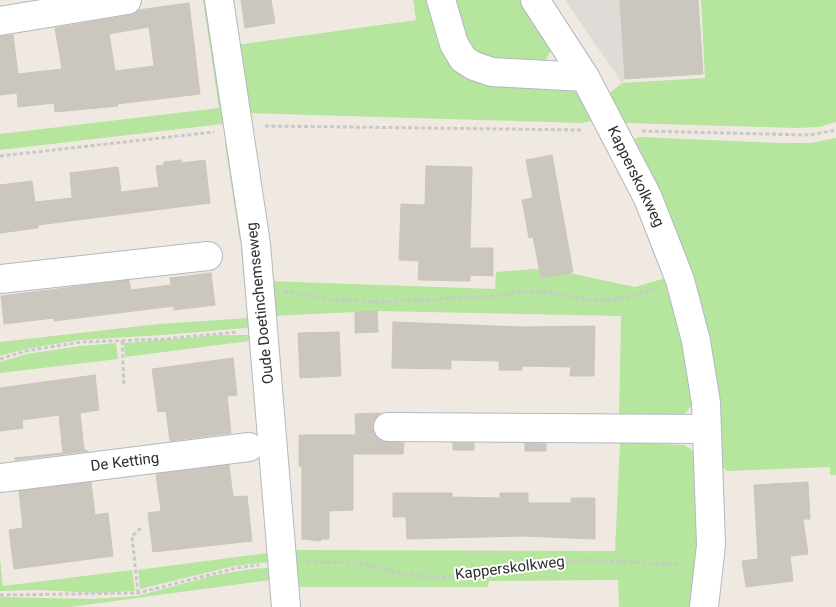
<!DOCTYPE html>
<style>
body{margin:0}
canvas{display:block;background:#efe9e1}
</style>
<canvas width="836" height="607"></canvas>
<script>
const ctx = document.querySelector('canvas').getContext('2d');
ctx.lineJoin = 'round';
function fill(path, color) { ctx.fillStyle = color; ctx.fill(path, 'evenodd'); }
const shape = rows => new Path2D(rows.map(r => 'M' + r).join(''));
function strokePath(path, color, width, dash) { ctx.strokeStyle = color; ctx.lineWidth = width; ctx.lineCap = dash ? 'butt' : 'round'; ctx.setLineDash(dash || []); ctx.stroke(path); }
function drawText(font, color, halo, rows, align = 'center') {
  ctx.font = font + ' Roboto,sans-serif'; ctx.lineWidth = 4; ctx.setLineDash([]); ctx.textBaseline = 'middle'; ctx.strokeStyle = halo; ctx.fillStyle = color; for (const [text, x, y, turn = 0] of rows) {
    ctx.save(); ctx.translate(x, y); ctx.rotate((+turn || 0) * Math.PI / 180); ctx.textAlign = isNaN(turn) ? turn : align; if (halo) ctx.strokeText(text, 0, 0); ctx.fillText(text, 0, 0); ctx.restore();
  }
}
const green = shape([
 [194,0,212,0,231,123,0,150,0,134,219,108,203,0],
 [413,0,429,0,446,53,576,89,594,120,582,123,246,113,236,45,416,20],
 [454,0,522,0,551,50,546,60,538,64,488,62,468,47],
 [701,0,836,0,836,122,819,127,797,128,626,123,621,120,607,95,622,83,705,78],
 [639,137,780,143,811,143,836,138,836,475,830,475,830,467,727,471,721,466,635,144,635,139],
 [235,142,249,240,240,241,225,144],
 [250,248,258,327,163,335,79,340,26,349,0,356,0,342,159,324,248,318,241,249],
 [546,268,635,287,669,277,695,401,682,418,619,420,621,316,377,311,271,316,266,281,495,289,496,272],
 [220,335,259,335,260,445,249,341,125,357,124,343],
 [116,343,118,359,0,373,0,362,27,354,80,346],
 [620,442,684,445,691,449,697,459,701,552,695,607,619,607,618,580,489,581,488,587,297,587,290,550,615,551],
 [269,455,276,561,234,566,140,589,138,570,267,553,260,456],
 [0,559,3,586,132,570,135,591,97,593,40,590,0,591],
 [277,567,279,607,272,607,270,580,70,607,0,607,0,597,91,599,137,596,216,575,251,569]
]);
const plaza = shape([
 [565,0,620,0,625,79,622,83]
]);
const building = shape([
 [241,0,271,0,275,23,245,28,241,0],
 [620,0,698,0,703,74,625,79,620,0],
 [189,3,200,94,117,104,118,106,55,112,54,103,18,107,17,93,0,95,0,36,13,35,18,74,62,69,55,28,130,15,138,10,189,3],
 [149,27,154,66,115,71,109,34,149,27],
 [552,155,573,272,541,278,533,237,529,238,522,200,533,198,526,160,552,155],
 [181,160,181,163,205,160,210,203,38,225,38,228,0,233,0,185,32,181,35,202,72,198,70,173,118,167,121,192,159,187,156,166,164,165,164,162,181,160],
 [426,166,472,167,470,248,493,248,493,276,470,275,470,281,418,280,419,261,399,260,401,204,425,205,426,166],
 [211,273,215,305,174,310,174,306,54,321,54,318,4,324,1,296,129,280,131,290,171,285,170,278,211,273],
 [377,311,378,332,355,333,355,312,377,311],
 [393,322,523,327,595,326,594,376,570,376,571,367,522,366,522,370,499,370,499,361,451,360,451,369,392,368,393,322],
 [339,332,341,376,300,378,298,333,339,332],
 [233,358,237,395,227,396,231,433,170,441,166,411,158,412,152,369,233,358],
 [95,375,99,410,80,413,84,450,88,451,15,460,15,458,63,453,59,415,22,420,23,428,0,431,0,388,95,375],
 [380,413,374,420,372,426,374,434,381,441,404,443,403,454,353,454,353,510,329,511,329,539,321,539,321,541,302,539,302,466,299,466,299,435,356,435,355,414,380,413],
 [453,443,474,443,474,450,453,450,453,443],
 [525,443,546,444,546,451,525,451,525,443],
 [229,465,233,497,247,496,252,541,153,552,148,513,161,511,156,474,229,465],
 [91,482,95,515,108,513,113,556,14,569,9,530,23,528,19,491,91,482],
 [808,482,810,519,803,519,808,554,790,556,793,581,746,587,742,561,758,559,754,485,808,482],
 [393,493,452,493,452,497,500,498,500,493,528,493,528,503,571,503,571,498,595,498,595,539,523,536,407,539,406,517,393,517,393,493]
]);
const path = shape([
 [265,126,583,130],
 [642,131,810,135,836,130],
 [0,156,214,132],
 [284,291,330,299,376,302,499,296,526,291,547,292,581,299,616,300,657,289],
 [122,341,124,386],
 [0,359,26,351,81,342,164,339,237,332],
 [307,562,360,563,409,575,438,577,482,576,586,560,683,565],
 [138,593,132,536,141,528],
 [0,595,138,593,236,568,259,565]
]);
const minor = shape([
 [219,0,256,244,286,607],
 [441,0,454,44,463,59,474,66,492,72,585,77],
 [535,0,585,77,648,198,680,280,696,341,706,403,711,545,704,607],
 [0,21,127,0],
 [0,279,208,256],
 [388,427,707,429],
 [0,478,249,447]
]);
const streetNames = [
 ["Kapperskolkweg",635,177,64],
 ["Oude Doetinchemseweg",261,303,-96],
 ["De Ketting",125,463,-7],
 ["Kapperskolkweg",510,569,-7]
];
fill(green, '#b6e59e');
fill(plaza, '#dfdcd8');
fill(building, '#cbc7bf');
strokePath(building, '#cbc5ba', 1);
strokePath(minor, '#b4b7c1', 30);
strokePath(path, '#c9c9c9', 3, [4, 2.5]);
strokePath(minor, '#fff', 28);
drawText('15px', '#2e2e2e', '#fff', streetNames);
</script>
